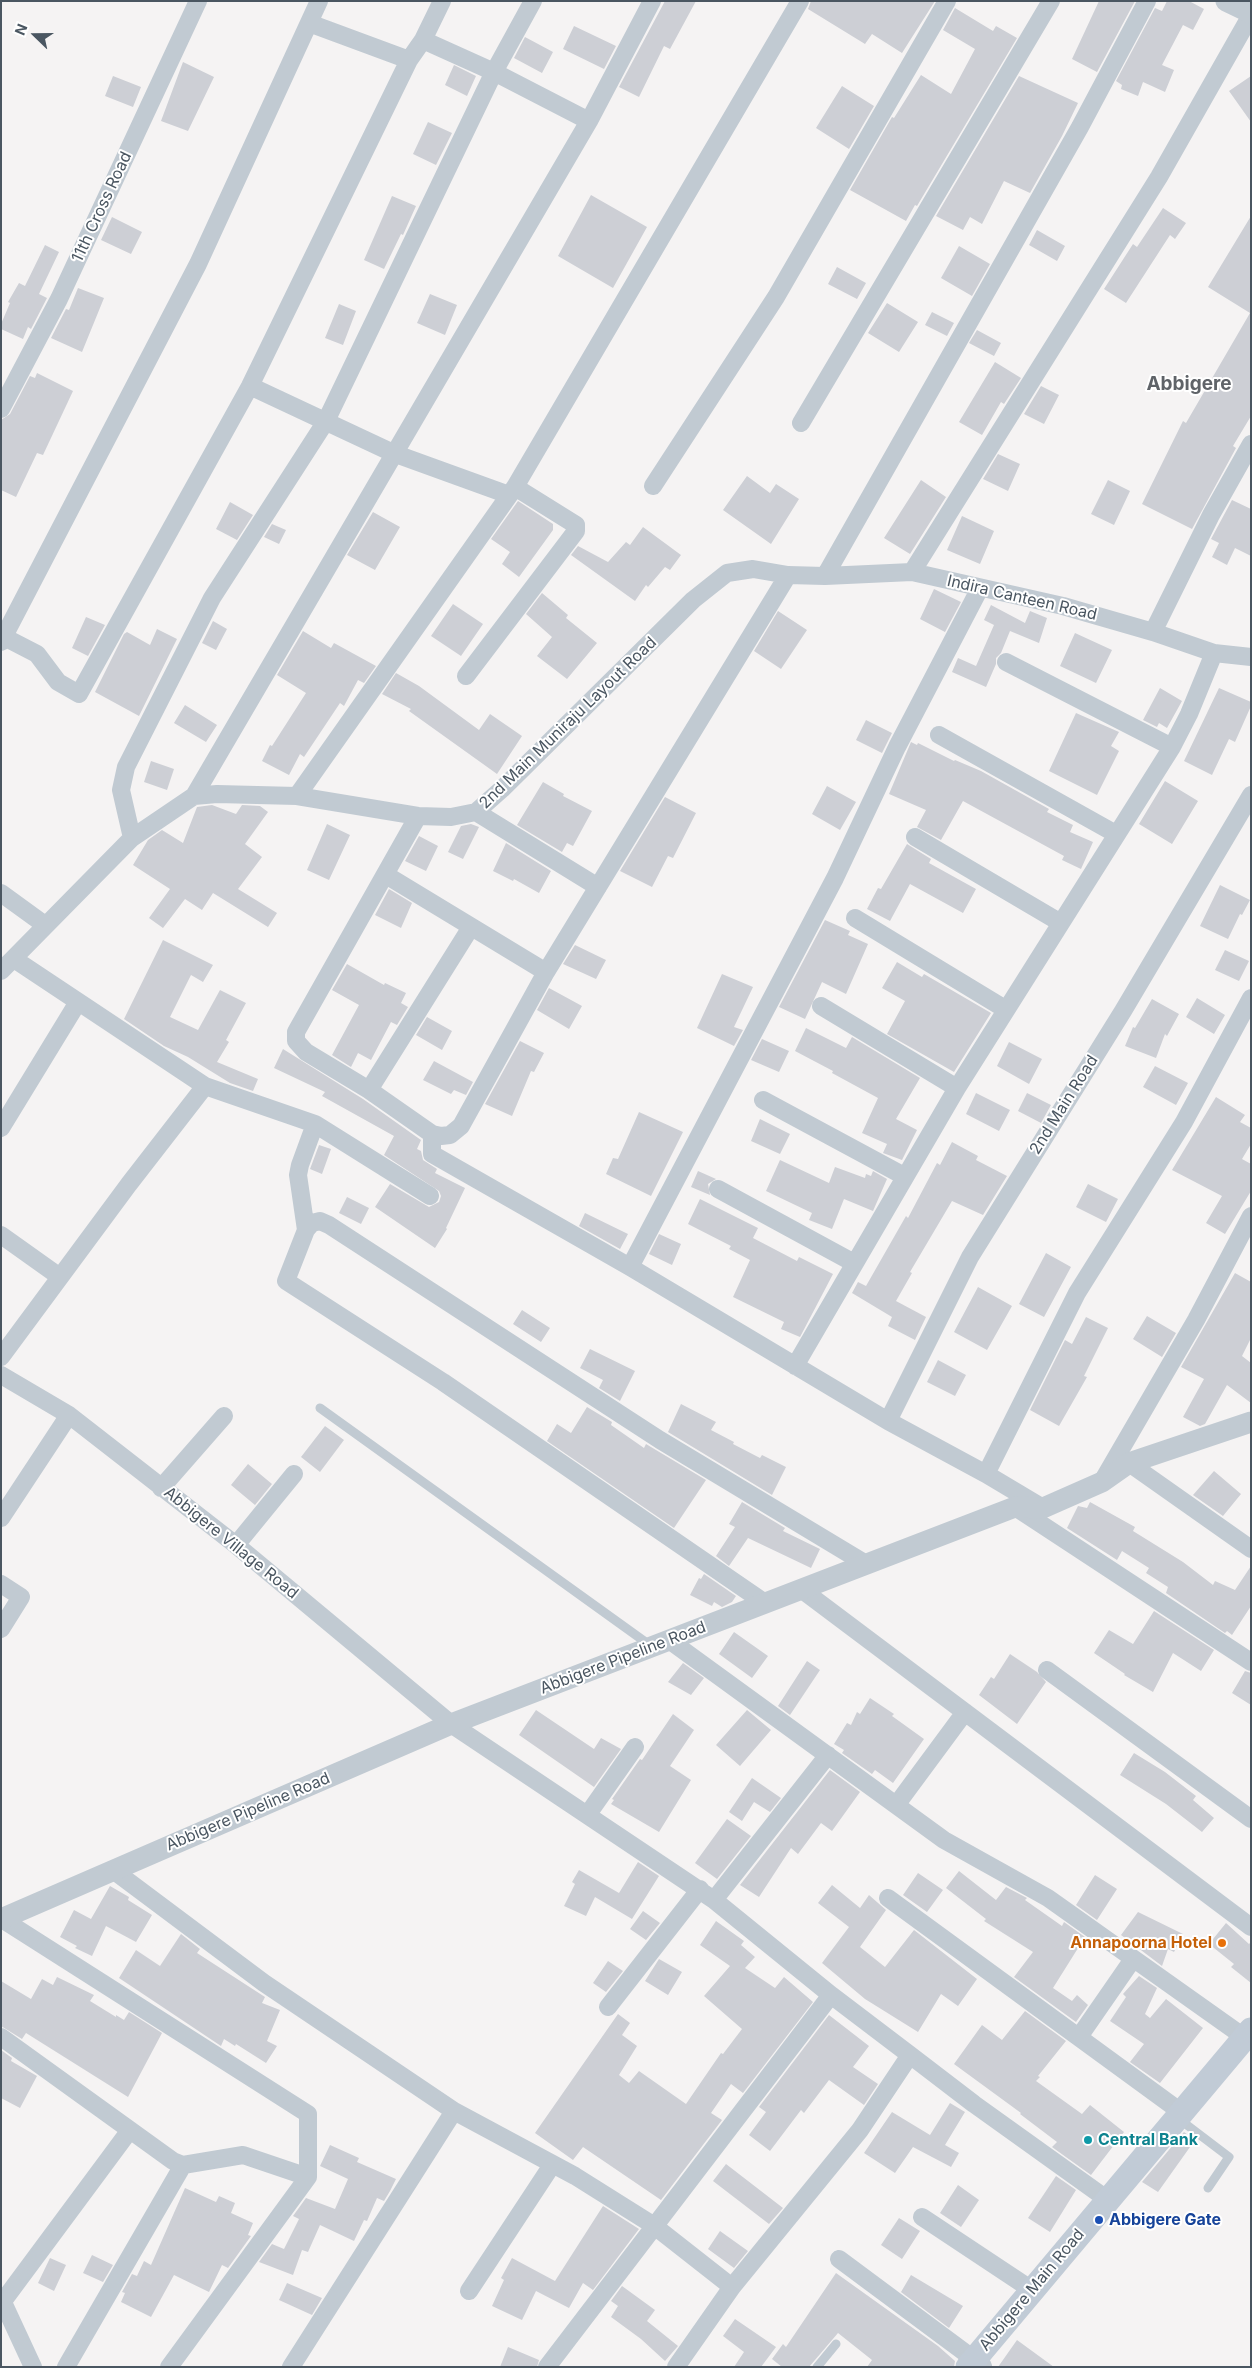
<!DOCTYPE html>
<style>
body{margin:0}
#map{position:relative;width:1252px;height:2368px;overflow:hidden;background:#f5f3f3;font-family:Inter,sans-serif}
canvas{display:block}
.frame{position:absolute;inset:0;border:2px solid #4a5661;pointer-events:none}
.north{position:absolute;left:10px;top:10px;width:50px;height:50px;-webkit-text-stroke:4px #fff;paint-order:stroke;rotate:292deg;font-size:14px;font-weight:700;line-height:20px;text-align:center;color:#4a5661}
.north::after{content:'';display:block;margin:auto;width:18px;height:22px;background:#4a5661;clip-path:polygon(50% 0,100% 100%,50% 72%,0 100%)}
</style>
<div id="map">
<canvas width="1252" height="2368"></canvas>
<div class="frame"></div>
<div class="north">N</div>
</div>
<script>
const ctx = document.querySelector('canvas').getContext('2d');
ctx.lineJoin = 'round';
function fill(path, color) { ctx.fillStyle = color; ctx.fill(path, 'evenodd'); }
const shape = rows => new Path2D(rows.map(r => 'M' + r).join(''));
function strokePath(path, color, width, dash) { ctx.strokeStyle = color; ctx.lineWidth = width; ctx.lineCap = dash ? 'butt' : 'round'; ctx.setLineDash(dash || []); ctx.stroke(path); }
function drawText(font, color, halo, rows, align = 'center') {
  ctx.font = font + ' Inter,sans-serif'; ctx.lineWidth = 4; ctx.setLineDash([]); ctx.textBaseline = 'middle'; ctx.strokeStyle = halo; ctx.fillStyle = color; for (const [text, x, y, turn = 0] of rows) {
    ctx.save(); ctx.translate(x, y); ctx.rotate((+turn || 0) * Math.PI / 180); ctx.textAlign = isNaN(turn) ? turn : align; if (halo) ctx.strokeText(text, 0, 0); ctx.fillText(text, 0, 0); ctx.restore();
  }
}
const building = shape([
 [665,1,696,1,670,49,664,46,639,97,619,87],
 [811,1,935,1,902,53,872,34,865,44,808,9],
 [1099,1,1135,1,1097,72,1072,59],
 [1167,1,1189,1,1204,9,1193,30,1183,25,1162,65,1174,70,1165,92,1143,82,1138,96,1121,89,1122,85,1116,81,1155,8,1162,11],
 [955,8,993,31,996,26,1017,38,917,206,915,205,906,221,850,190,892,117,894,118,921,75,951,94,975,49,943,30],
 [574,26,616,46,604,69,563,49],
 [525,37,553,52,542,73,514,58],
 [183,62,214,77,188,131,161,121],
 [454,65,476,76,467,96,445,85],
 [113,76,141,87,133,107,105,96],
 [1019,76,1078,103,1062,136,1030,193,1004,181,982,224,970,217,963,230,936,216],
 [1251,76,1251,122,1229,91],
 [842,86,874,106,849,149,816,128],
 [428,122,452,133,436,165,413,154],
 [591,195,647,227,613,288,558,256],
 [392,196,416,206,403,235,401,234,384,269,364,260],
 [1163,208,1186,223,1175,239,1170,235,1126,303,1104,289,1133,244,1137,247],
 [1251,216,1251,416,1233,446,1236,448,1192,529,1142,504,1183,421,1186,423,1250,313,1208,287],
 [112,217,142,232,131,254,101,240],
 [1037,230,1065,246,1057,261,1029,245],
 [45,245,59,252,39,294,47,298,31,329,28,327,23,339,1,329,1,324,10,303,8,302,19,283,25,286],
 [959,246,990,264,972,296,941,278],
 [837,267,866,283,857,299,828,284],
 [78,288,104,298,82,352,51,338,66,309,69,310],
 [430,294,457,305,445,335,417,323],
 [887,303,918,322,899,352,868,333],
 [339,304,356,311,343,345,325,338],
 [932,312,954,323,947,336,925,325],
 [977,330,1001,343,994,356,969,343],
 [995,362,1021,378,1004,404,1001,402,982,435,959,422],
 [37,373,73,391,43,455,37,453,16,497,1,490,1,420,10,414,30,376,35,378],
 [1041,386,1059,395,1044,424,1024,414],
 [998,454,1020,464,1008,491,983,479],
 [747,476,770,493,776,484,799,499,771,544,723,510],
 [921,480,946,497,910,554,884,538],
 [1108,480,1130,491,1114,525,1091,514],
 [1232,500,1251,509,1251,556,1235,548,1227,565,1212,557,1219,543,1211,539],
 [518,501,553,524,553,530,519,577,502,564,510,552,491,539],
 [230,502,253,515,237,540,216,529],
 [373,512,400,527,375,570,347,555],
 [962,516,994,531,980,564,947,550],
 [272,524,286,530,279,544,264,537],
 [643,527,681,555,670,570,665,567,648,587,646,585,635,601,571,555,578,546,608,562,626,542,630,545],
 [934,589,961,602,945,632,920,619],
 [542,593,568,615,566,618,597,643,567,679,537,656,552,637,526,614],
 [453,604,483,624,461,656,431,636],
 [991,605,1025,623,1030,611,1047,618,1039,643,1010,631,1001,653,996,658,996,664,986,687,952,672,958,658,976,666,994,625,984,620],
 [778,611,807,630,781,669,754,651],
 [86,617,105,625,88,656,72,648],
 [213,621,227,629,216,650,202,643],
 [157,629,177,639,139,716,95,692,124,634,127,632,150,645],
 [303,631,331,648,334,643,376,666,364,683,358,680,344,706,340,703,304,757,300,754,289,775,262,761,270,745,272,746,306,693,277,675],
 [1075,633,1112,650,1096,683,1060,666],
 [396,673,419,686,479,730,490,714,522,736,497,774,409,711,411,709,382,694],
 [1160,688,1182,701,1167,728,1159,723,1157,727,1143,720],
 [1219,688,1251,702,1251,706,1235,742,1229,739,1212,775,1184,761],
 [185,705,217,725,206,742,174,723],
 [1076,713,1119,732,1111,746,1119,751,1097,795,1049,771],
 [866,720,892,733,882,753,856,740],
 [911,742,917,745,918,743,954,761,955,760,981,771,1049,809,1047,812,1073,825,1070,832,1093,842,1081,869,1062,860,1064,856,963,801,941,840,917,827,926,810,889,794],
 [151,761,174,769,167,790,144,782],
 [1165,781,1198,801,1172,844,1139,824],
 [543,782,564,794,563,796,592,811,573,846,567,843,562,852,517,825],
 [827,786,856,802,840,830,812,814],
 [665,797,696,813,673,858,668,856,652,887,620,871],
 [212,805,236,814,242,805,260,806,268,812,245,844,262,857,238,889,277,913,268,927,213,893,202,910,185,899,163,928,149,918,170,889,133,865,148,840,162,830,183,843,197,807],
 [327,824,350,835,329,880,307,870],
 [471,824,479,827,463,859,448,852,461,826],
 [419,836,438,846,426,871,405,861],
 [506,843,551,871,539,893,514,879,513,881,493,871],
 [907,844,931,859,929,863,976,889,963,913,910,884,890,921,867,909,878,888,881,889],
 [1220,885,1250,900,1242,915,1240,914,1228,939,1200,926],
 [389,889,412,903,401,928,375,915],
 [825,920,850,931,848,935,868,944,846,994,822,982,805,1019,779,1007],
 [163,940,213,965,203,982,191,975,170,1017,198,1030,220,990,246,1003,226,1040,229,1042,217,1062,258,1079,253,1091,230,1083,188,1057,164,1046,124,1019],
 [575,945,606,960,596,979,563,964],
 [1225,950,1249,961,1239,981,1215,970],
 [897,962,922,977,924,974,991,1013,954,1072,887,1034,905,1001,882,988],
 [347,964,384,985,385,983,406,993,401,1003,408,1007,397,1025,391,1022,371,1060,358,1053,351,1067,332,1055,359,1005,332,990],
 [722,974,753,987,734,1027,743,1030,734,1046,697,1028],
 [549,988,582,1006,569,1029,537,1010],
 [1197,998,1225,1015,1214,1034,1186,1017],
 [1152,999,1179,1014,1167,1036,1165,1034,1156,1058,1125,1046,1133,1027,1135,1028],
 [427,1017,452,1031,442,1050,416,1035],
 [806,1028,846,1048,852,1037,920,1078,896,1119,917,1130,902,1160,883,1153,887,1144,862,1133,878,1098,832,1073,833,1071,795,1051],
 [762,1039,789,1051,779,1072,751,1060],
 [520,1041,544,1053,534,1072,531,1071,512,1116,485,1104],
 [1009,1042,1042,1059,1029,1084,997,1066],
 [283,1049,363,1099,421,1140,417,1149,421,1151,423,1160,437,1169,435,1173,465,1188,446,1228,447,1229,435,1248,375,1207,390,1184,429,1207,439,1202,441,1196,439,1191,384,1155,394,1136,322,1096,325,1092,274,1068],
 [434,1061,473,1082,466,1095,454,1090,451,1094,423,1080],
 [1155,1066,1188,1083,1176,1105,1143,1087],
 [976,1093,1010,1110,999,1131,966,1114],
 [1027,1093,1051,1105,1041,1123,1018,1111],
 [1216,1097,1245,1115,1240,1122,1251,1128,1251,1144,1242,1159,1251,1164,1251,1191,1225,1234,1206,1223,1222,1196,1172,1170],
 [639,1112,683,1132,651,1196,606,1174,613,1158,618,1159],
 [760,1119,790,1134,780,1154,751,1141],
 [952,1142,978,1156,976,1160,1007,1176,983,1215,952,1201,910,1272,912,1273,896,1301,926,1317,915,1340,888,1326,892,1317,852,1293,858,1282,866,1286,906,1216,908,1218,937,1163,940,1165],
 [319,1145,331,1149,322,1174,310,1169],
 [780,1160,829,1183,835,1167,865,1178,866,1174,871,1176,873,1171,887,1179,873,1211,844,1199,832,1229,809,1220,812,1213,766,1191],
 [698,1171,716,1179,708,1184,710,1195,691,1187],
 [1088,1184,1118,1199,1106,1222,1076,1207],
 [347,1197,369,1208,361,1224,339,1213],
 [700,1199,758,1228,753,1238,797,1261,799,1257,833,1274,800,1337,781,1329,784,1322,733,1297,750,1260,729,1249,731,1246,688,1224],
 [585,1213,628,1234,620,1249,579,1226],
 [659,1234,681,1244,672,1265,649,1254],
 [1046,1253,1071,1267,1044,1317,1019,1304],
 [1235,1273,1251,1282,1251,1338,1242,1356,1251,1363,1251,1403,1227,1385,1205,1424,1200,1426,1183,1417,1204,1379,1181,1367],
 [978,1287,1012,1306,987,1350,954,1332],
 [522,1310,550,1328,541,1342,513,1324],
 [1147,1316,1176,1333,1162,1357,1133,1339],
 [1086,1317,1108,1328,1084,1376,1087,1377,1059,1426,1030,1410,1065,1340,1072,1344],
 [590,1349,635,1371,620,1401,599,1388,603,1380,580,1368],
 [938,1360,966,1375,955,1396,927,1382],
 [681,1404,716,1422,711,1430,734,1442,733,1444,760,1458,762,1455,786,1467,772,1495,668,1432],
 [587,1407,612,1422,611,1425,644,1448,646,1444,706,1480,674,1528,547,1441,557,1424,571,1433],
 [325,1426,344,1440,320,1472,301,1457],
 [248,1464,272,1484,255,1505,231,1485],
 [1214,1471,1241,1494,1223,1516,1193,1495],
 [742,1502,785,1528,783,1531,820,1549,811,1568,748,1538,729,1566,716,1556,735,1527,729,1524],
 [1090,1502,1135,1527,1133,1531,1183,1562,1213,1585,1215,1581,1235,1590,1251,1566,1251,1606,1232,1635,1227,1631,1225,1633,1166,1593,1168,1587,1146,1573,1149,1568,1122,1551,1117,1560,1067,1528,1078,1506,1087,1508],
 [704,1574,736,1596,732,1602,722,1607,714,1602,712,1606,690,1595,699,1578,701,1579],
 [1154,1611,1214,1650,1201,1671,1173,1653,1153,1692,1124,1675,1125,1674,1094,1653,1109,1630,1133,1644],
 [734,1632,768,1656,752,1678,719,1654],
 [1010,1654,1037,1672,1046,1682,1017,1724,979,1695,991,1677,994,1679],
 [807,1661,820,1670,790,1715,778,1706],
 [683,1663,704,1678,691,1695,668,1682],
 [1245,1671,1251,1673,1251,1705,1232,1693],
 [870,1698,894,1714,892,1716,924,1739,893,1783,875,1770,872,1774,842,1753,844,1750,834,1744,847,1723,851,1725,857,1712,860,1714],
 [536,1710,594,1749,601,1738,621,1749,594,1787,519,1735],
 [747,1710,771,1730,740,1766,716,1745],
 [673,1714,694,1730,670,1766,691,1780,659,1832,611,1804,614,1800,612,1799,640,1759,642,1760],
 [1134,1753,1165,1772,1196,1796,1193,1800,1214,1818,1202,1832,1166,1804,1120,1775],
 [830,1770,860,1792,832,1831,821,1823,798,1854,791,1848,759,1897,740,1885],
 [752,1778,781,1798,770,1812,754,1802,742,1821,729,1812],
 [727,1819,751,1836,717,1879,695,1863],
 [638,1862,659,1876,632,1919,595,1897,586,1916,564,1906,575,1884,572,1882,579,1870,619,1893],
 [959,1871,996,1900,1006,1887,1027,1898,1025,1900,1062,1926,1064,1922,1085,1937,1053,1988,1072,2001,1077,1995,1088,2005,1076,2022,1014,1977,1033,1952,984,1921,986,1919,946,1888],
 [918,1873,943,1890,927,1912,903,1895],
 [1095,1875,1117,1889,1097,1920,1076,1905],
 [832,1885,860,1908,869,1895,886,1910,860,1947,885,1967,914,1930,977,1979,958,2006,941,1994,918,2032,865,1999,822,1963,849,1927,818,1903],
 [110,1886,129,1897,128,1900,152,1915,136,1942,106,1926,92,1956,75,1948,77,1946,60,1937,74,1910,91,1919],
 [643,1911,660,1923,646,1940,630,1929],
 [1138,1912,1183,1934,1174,1952,1168,1949,1162,1966,1121,1935],
 [716,1921,744,1941,741,1945,755,1957,745,1968,775,1988,784,1977,813,2002,743,2093,731,2084,711,2113,722,2120,661,2200,583,2147,573,2160,535,2133,618,2014,630,2023,622,2035,637,2046,619,2075,629,2083,639,2071,686,2104,721,2053,723,2054,742,2029,704,1996,730,1966,700,1945],
 [1226,1923,1249,1944,1251,1942,1251,1983,1231,1967,1234,1964,1209,1944],
 [181,1934,200,1949,197,1953,265,1997,262,2003,280,2010,267,2041,277,2046,266,2063,236,2044,235,2046,224,2039,221,2046,119,1978,136,1950,160,1966],
 [659,1959,682,1972,668,1995,645,1981],
 [608,1961,623,1971,606,1992,593,1983],
 [1139,1976,1157,1988,1145,2014,1150,2018,1166,1999,1203,2028,1160,2083,1130,2062,1144,2044,1110,2021,1126,1997,1123,1994],
 [57,1977,94,1995,90,2001,116,2017,116,2015,124,2020,129,2012,162,2033,128,2097,26,2033,22,2039,1,2026,1,1981,31,1999,42,1979,53,1985],
 [1025,2011,1066,2041,1038,2076,1040,2077,1036,2081,1082,2114,1090,2105,1124,2132,1091,2175,1052,2147,1057,2142,1020,2114,1021,2113,954,2064,982,2025,1002,2040],
 [829,2015,869,2046,853,2067,878,2084,864,2105,829,2080,804,2113,801,2110,770,2151,749,2135,766,2112,759,2107],
 [1,2050,12,2058,11,2061,37,2076,20,2108,1,2098],
 [950,2103,965,2112,945,2145,959,2153,951,2167,913,2147,895,2173,864,2153,892,2112,930,2135],
 [1184,2132,1195,2140,1158,2192,1142,2182],
 [330,2145,359,2158,357,2162,396,2179,390,2191,384,2201,377,2198,367,2221,364,2220,354,2241,320,2225,308,2252,302,2250,293,2275,259,2262,272,2244,284,2249,299,2219,293,2216,306,2198,335,2209,348,2179,320,2166],
 [726,2164,783,2208,769,2224,713,2181],
 [1056,2176,1076,2190,1050,2232,1028,2218],
 [958,2185,979,2200,961,2227,940,2213],
 [185,2188,216,2202,219,2196,235,2203,231,2213,253,2223,248,2235,251,2236,228,2268,222,2265,209,2292,174,2275,151,2317,121,2302,125,2293,122,2292,132,2274,137,2276,144,2261,151,2265],
 [603,2206,639,2229,593,2290,583,2283,569,2308,536,2291,522,2320,492,2306,504,2280,501,2278,512,2258,555,2281],
 [899,2218,920,2231,902,2259,881,2245],
 [720,2231,748,2251,734,2268,708,2249],
 [92,2255,113,2265,103,2282,83,2273],
 [50,2258,66,2265,54,2291,38,2283],
 [836,2273,938,2346,955,2361,954,2367,867,2367,872,2360,838,2333,809,2367,782,2367,772,2359,783,2344,786,2347],
 [911,2275,963,2306,949,2328,901,2292],
 [287,2283,322,2298,312,2315,279,2300],
 [622,2286,655,2310,647,2321,678,2346,665,2361,641,2339,611,2317,618,2306,611,2301],
 [735,2319,776,2347,761,2367,734,2367,744,2352,723,2336],
 [1017,2340,1054,2367,998,2367],
 [508,2347,539,2360,537,2367,500,2367]
]);
const service = shape([
 [320,1408,651,1646],
 [1179,2119,1229,2157,1208,2188],
 [817,2367,836,2344]
]);
const minor = shape([
 [309,23,409,60],
 [589,121,652,1],
 [250,386,393,453,509,495],
 [1,409,59,299,198,1],
 [801,423,1051,1],
 [653,486,776,297,947,1],
 [912,572,1159,177,1251,15],
 [825,576,1080,127,1147,1],
 [1153,632,1211,515,1251,444],
 [4,637,37,654,58,682,79,694,250,386,409,60,423,40,442,1],
 [1,642,198,264,319,1],
 [1006,662,1172,747],
 [466,676,576,531,576,525,515,487],
 [939,735,1116,834],
 [194,796,589,121,494,72,423,40],
 [297,796,515,487,800,1],
 [476,812,598,887],
 [418,816,296,1032,296,1041,306,1052,369,1090,432,1134,441,1136,450,1135,461,1126,546,972,788,575],
 [915,837,1061,923],
 [132,838,121,790,126,767,212,598,326,421,494,72,533,1],
 [386,875,546,972],
 [1,893,45,925],
 [855,918,1005,1009],
 [1,971,132,838,194,796,217,794,297,796,418,816,451,817,476,812,502,789,693,600,727,573,753,569,788,575,825,576,912,572,1063,606,1153,632,1214,653,1251,657],
 [205,1086,315,1124,430,1196],
 [957,1088,1172,747,1189,714,1214,653],
 [369,1090,471,927],
 [763,1100,904,1176],
 [1,1128,78,1002],
 [432,1134,432,1154,630,1267,888,1421,986,1474,1043,1508],
 [718,1189,854,1263],
 [306,1230,298,1175,300,1165,315,1124],
 [1,1235,60,1277],
 [630,1267,835,878,897,747,980,588],
 [1,1357,129,1184,205,1086,14,959],
 [795,1366,957,1088,821,1006],
 [1,1375,69,1415,236,1545,451,1724,714,1900,831,1995,910,2055,974,2104,1108,2200],
 [888,1421,970,1257,1123,1011,1251,795],
 [1129,1463,1251,1549],
 [986,1474,1077,1293,1184,1122,1251,998],
 [1103,1480,1196,1320,1251,1216],
 [161,1488,224,1416],
 [1015,1507,1251,1662],
 [1,1518,69,1415],
 [236,1545,294,1474],
 [1,1584,21,1597,1,1629],
 [801,1589,1251,1927],
 [765,1603,443,1382,286,1281,306,1230,312,1223,320,1221,329,1225,660,1440,866,1564],
 [669,1640,944,1840,1048,1898,1244,2037],
 [1047,1670,1251,1819],
 [897,1804,965,1712],
 [588,1814,635,1747],
 [113,1870,264,1983,454,2111,575,2176,653,2225,732,2287],
 [888,1898,1181,2112],
 [714,1900,828,1755],
 [2,1919,308,2114,308,2177],
 [608,2007,700,1889],
 [1,2037,173,2161,183,2165,66,2367],
 [1079,2037,1133,1959],
 [922,2217,1032,2290],
 [839,2259,983,2366],
 [469,2291,552,2165],
 [1,2298,33,2367],
 [1,2304,130,2130],
 [169,2367,308,2177,243,2155,183,2165],
 [291,2367,454,2111],
 [547,2367,831,1995],
 [676,2367,732,2287,860,2130,910,2055]
]);
const tertiary = shape([
 [1226,1,1251,13],
 [1,1919,451,1724,1015,1507,1043,1508,1102,1482,1129,1463,1251,1422]
]);
const secondary = shape([
 [968,2367,1251,2030]
]);
const markers = [
 [1222,1943,5,"#e8710a"],
 [1088,2140,5,"#0f9aa8"],
 [1099,2220,5,"#1a4fb4"]
];
const streetNames = [
 ["11th Cross Road",102,207,-65],
 ["Indira Canteen Road",1022,598,13],
 ["2nd Main Muniraju Layout Road",568,723,-44],
 ["2nd Main Road",1064,1105,-58],
 ["Abbigere Village Road",231,1543,39],
 ["Abbigere Pipeline Road",623,1658,-21],
 ["Abbigere Pipeline Road",248,1812,-23],
 ["Abbigere Main Road",1032,2290,-50]
];
const foodNames = [
 ["Annapoorna Hotel",1212,1943]
];
const cultureNames = [
 ["Central Bank",1098,2140]
];
const transitNames = [
 ["Abbigere Gate",1109,2220]
];
const quarterNames = [
 ["Abbigere",1189,384]
];
fill(building, '#cdcfd5');
strokePath(service, '#c1cad2', 9);
strokePath(minor, '#c1cad2', 18);
strokePath(tertiary, '#c1cad2', 21);
strokePath(secondary, '#c1cbd6', 25);
for (const [x, y, r, color] of markers) { const dot = new Path2D(); dot.arc(x, y, r, 0, 2 * Math.PI); ctx.fillStyle = color; ctx.fill(dot); strokePath(dot, '#fff', 2); }
drawText('16px', '#4a5661', '#fff', streetNames);
drawText('bold 16px', '#c56008', '#fff', foodNames, 'right');
drawText('bold 16px', '#0d838f', '#fff', cultureNames, 'left');
drawText('bold 16px', '#164399', '#fff', transitNames, 'left');
drawText('bold 19px', '#5f6368', '#fff', quarterNames);
</script>
